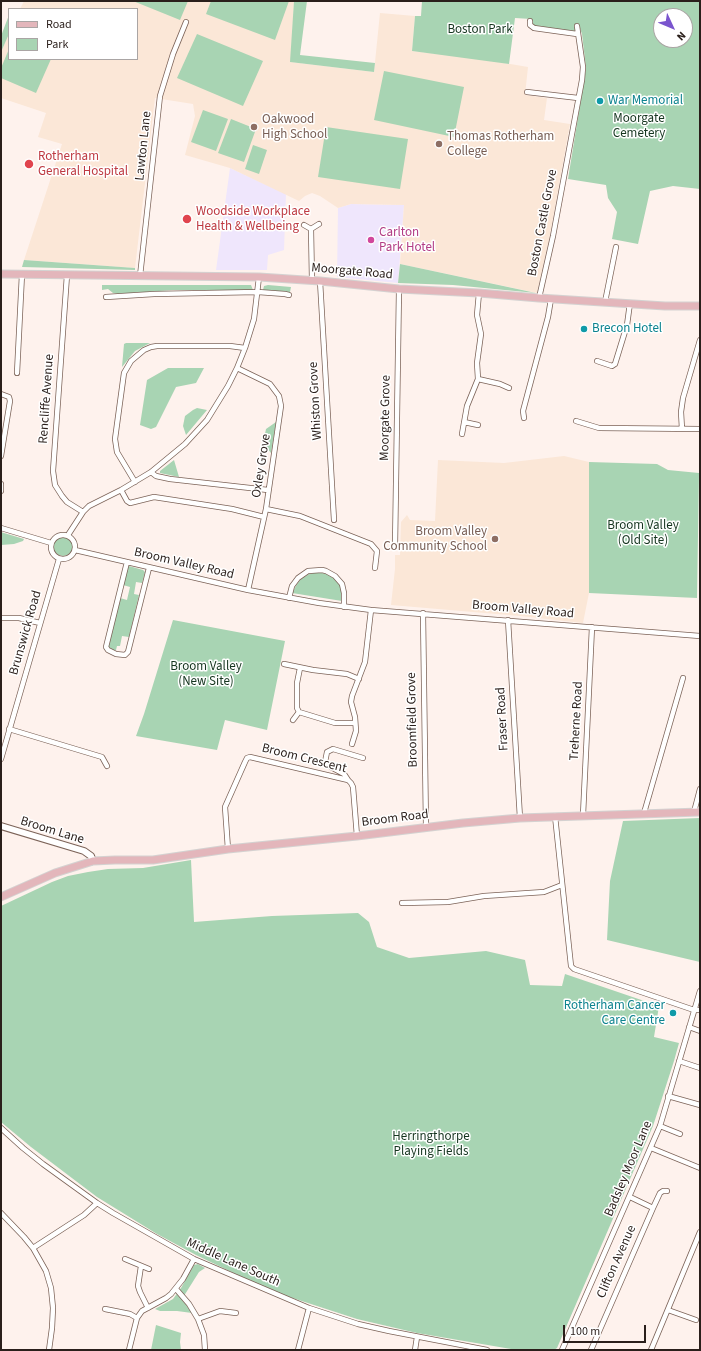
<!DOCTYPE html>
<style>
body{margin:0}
#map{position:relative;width:701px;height:1351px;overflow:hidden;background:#fef2ed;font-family:"Source Sans 3",sans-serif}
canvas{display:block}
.frame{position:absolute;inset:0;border:2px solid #2a1f1b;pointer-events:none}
.legend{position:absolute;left:8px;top:8px;width:130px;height:52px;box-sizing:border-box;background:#fff;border:1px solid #aaa5a4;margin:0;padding:5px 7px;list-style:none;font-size:12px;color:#2a1f1b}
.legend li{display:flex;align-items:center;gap:8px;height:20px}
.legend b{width:20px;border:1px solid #aaa5a4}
.north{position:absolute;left:653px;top:8px;width:40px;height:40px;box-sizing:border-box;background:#fff;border:1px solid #aaa5a4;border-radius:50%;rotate:134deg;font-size:11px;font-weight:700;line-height:16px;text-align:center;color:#2a1f1b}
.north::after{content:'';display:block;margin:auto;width:14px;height:18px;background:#7a55ce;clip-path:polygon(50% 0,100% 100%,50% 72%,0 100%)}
.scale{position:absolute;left:563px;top:1325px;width:83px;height:18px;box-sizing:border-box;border:2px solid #2a1f1b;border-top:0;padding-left:5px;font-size:12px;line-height:14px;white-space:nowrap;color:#2a1f1b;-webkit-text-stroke:3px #fff;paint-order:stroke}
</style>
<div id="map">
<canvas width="701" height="1351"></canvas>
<div class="frame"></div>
<ul class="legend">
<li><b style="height:5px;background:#e3b6bb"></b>Road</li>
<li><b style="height:11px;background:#a8d4b3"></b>Park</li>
</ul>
<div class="north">N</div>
<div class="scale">100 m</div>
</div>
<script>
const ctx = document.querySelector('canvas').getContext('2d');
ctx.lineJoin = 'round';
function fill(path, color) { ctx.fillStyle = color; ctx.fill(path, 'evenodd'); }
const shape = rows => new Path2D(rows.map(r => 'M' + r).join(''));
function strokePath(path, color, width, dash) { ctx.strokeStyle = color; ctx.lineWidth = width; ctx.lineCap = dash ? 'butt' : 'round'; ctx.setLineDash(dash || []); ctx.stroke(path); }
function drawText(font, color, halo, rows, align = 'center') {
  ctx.font = font + ' "Source Sans 3",sans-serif'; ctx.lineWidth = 3; ctx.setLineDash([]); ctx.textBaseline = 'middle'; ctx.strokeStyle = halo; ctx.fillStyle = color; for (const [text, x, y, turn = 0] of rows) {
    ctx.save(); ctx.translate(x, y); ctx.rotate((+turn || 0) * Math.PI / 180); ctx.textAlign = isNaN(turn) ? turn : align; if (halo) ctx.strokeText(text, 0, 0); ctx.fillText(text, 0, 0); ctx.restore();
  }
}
const commercial = shape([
 [230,168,286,194,284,250,268,255,267,270,216,270],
 [351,204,404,205,398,283,337,277,338,208]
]);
const education = shape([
 [24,1,294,1,291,62,374,72,380,13,415,16,412,51,475,58,528,67,525,95,547,98,544,120,570,124,550,235,537,293,400,264,404,205,351,204,338,208,320,196,312,193,305,196,299,201,230,168,185,155,195,116,193,104,155,98,135,268,24,260,62,144,38,137,46,113,1,98,1,52,9,34,9,59,137,59,137,9,20,9],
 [564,456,589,462,589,593,583,623,520,616,391,605,395,569,395,555,400,555,401,522,407,515,410,520,435,521,438,460,504,463]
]);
const green = shape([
 [133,1,188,1,180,20],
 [211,1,289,1,275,40,206,14],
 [294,1,307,1,300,55,375,63,374,72,290,62],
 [422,1,700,1,700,189,673,186,650,191,638,244,612,239,617,212,608,198,606,185,568,179,586,68,582,34,579,26,575,26,575,30,574,31,535,27,532,24,531,19,515,18,509,64,412,51,415,16,421,16],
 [661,16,685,16,685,40,661,40],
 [9,15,9,34,1,52,1,36],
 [197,34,263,61,243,106,177,78],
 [9,49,9,59,51,59,36,93,1,78,1,68],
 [384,71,464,87,454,137,374,120],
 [203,110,228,119,216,151,191,142],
 [231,119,256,129,244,162,218,153],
 [326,127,408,139,400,189,318,177],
 [253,145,267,150,259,174,245,169],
 [24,260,135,268,135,270,22,267],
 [400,264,536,293,453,285,398,283],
 [102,285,251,285,253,290,173,290,118,294,113,293,108,289,102,290],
 [268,285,291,287,290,292,263,290,264,286],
 [126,343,150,343,135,351,122,367,124,344],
 [168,368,204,368,196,383,176,387,156,427,151,429,140,425,147,380],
 [197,408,207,410,186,435,183,426,185,416,193,410],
 [276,422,271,453,263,443,266,429],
 [174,460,179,477,160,473,160,471],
 [589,462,657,464,668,470,699,473,697,598,589,593],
 [1,532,4,533,24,539,23,541,14,544,1,545],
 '53 546a10 10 0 1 1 20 0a10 10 0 1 1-20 0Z',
 [129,566,143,570,145,572,142,583,136,582,134,594,139,595,129,637,122,636,120,646,117,646,116,650,113,650,109,647,109,644,120,598,127,600,130,587,123,585,127,567],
 [317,572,331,575,336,580,341,587,343,594,342,601,292,593,297,584,301,579,309,574],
 [173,620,285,641,267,730,225,720,217,750,136,736,144,714],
 [700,818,700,962,607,940,610,881,623,821],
 [191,860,194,922,272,916,358,913,369,922,377,947,409,958,486,951,525,960,530,985,562,986,565,974,659,1006,654,1037,679,1043,674,1061,653,1126,557,1348,554,1350,517,1350,417,1333,357,1319,271,1291,196,1255,157,1234,97,1197,31,1147,1,1122,1,906,52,882,68,876,88,872,108,869,143,868],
 [198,1264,205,1268,199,1272,182,1299,192,1313,177,1311,160,1311,155,1309,173,1299,181,1288,194,1265],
 [156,1325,181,1333,180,1342,181,1350,151,1350]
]);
const street = shape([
 [530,21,530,25,534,28,577,34],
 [527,92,578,98],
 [304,225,311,229,319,224],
 [311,229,312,281],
 [67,275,53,471,55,485,62,496,67,502,83,512],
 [140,276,160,96,173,54,186,22],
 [320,281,334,520],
 [106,297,154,294,258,292,285,294,289,295],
 [539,298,553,236,582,80,583,67,577,26],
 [605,302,616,247],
 [597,361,612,366,615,364,627,325,630,303],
 [237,368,270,384,279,396,281,406,266,509,248,590],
 [17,373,22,274],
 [478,379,500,384,509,388],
 [1,394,9,397,10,401,1,456],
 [524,418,523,411,548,317,551,299],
 [576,421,599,428,700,429],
 [464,422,478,425],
 [682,429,681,412,683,398,700,340],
 [462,434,467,406,478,379,477,363,481,334,477,315,479,293],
 [151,472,156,476,170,479,268,490],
 [135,482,117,452,115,439,124,373,131,361,144,350,151,347,157,346,230,346,245,348],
 [1,484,1,491],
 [121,490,127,501,130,503,154,497,232,509,264,517],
 [266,509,300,516,371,544,377,551,375,568],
 [1,528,51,543],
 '51 547a12 12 0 1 1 24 0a12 12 0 1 1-24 0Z',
 [68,535,83,512,89,506,121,490,151,472,185,444,207,420,228,386,237,368,245,348,254,319,259,277],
 [395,547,399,289],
 [75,550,248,590,319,603,371,610,700,636],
 [127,562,106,647,108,650,116,654,125,655,128,652,149,568],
 [289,598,292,586,298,578,308,571,322,570,326,571,335,576,342,584,344,593,344,607],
 [423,613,426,827],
 [1,618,19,618,40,623],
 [508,620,520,818],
 [284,664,313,670,347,674,359,679],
 [300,668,297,683,297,708,299,712,335,723,355,723],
 [293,720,299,712],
 [9,729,102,757,107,766],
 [352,744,356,731,355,717,351,702,352,696,365,662,371,610],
 [1,759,59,559],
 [348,780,344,774,331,767,325,762,327,752,333,749,363,758],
 [694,812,700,789],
 [644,813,683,678],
 [583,815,592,627],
 [555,816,571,966,574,969,694,1010,700,1010],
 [228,849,225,807,245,762,247,758,250,757,348,780,351,783,353,787,357,836],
 [402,903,448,902,484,896,544,892,562,885],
 [689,1027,700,1031],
 [679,1061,700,1068],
 [668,1096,700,1105],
 [660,1126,680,1134],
 [1,1128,23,1148,43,1164,97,1203,113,1213,194,1259,309,1308,358,1324,389,1331,487,1350],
 [651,1148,700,1168],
 [653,1208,660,1193,663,1191,667,1191],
 [1,1213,24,1237,33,1248,46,1271,51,1288,53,1308,52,1328,49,1350],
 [33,1248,84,1215,97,1203],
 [125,1259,149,1269],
 [141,1266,138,1286,140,1292,148,1308],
 [176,1289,189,1304,198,1319,204,1335,205,1350],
 [105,1309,130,1314,137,1318],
 [668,1310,696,1320],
 [198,1319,220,1311,236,1313],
 [129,1350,137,1318,142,1311,166,1298,171,1294,183,1279,194,1259],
 [298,1350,309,1308],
 [415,1350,417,1337],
 [562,1350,660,1126,700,991],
 [591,1350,653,1208,630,1197],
 [651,1350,700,1232]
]);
const secondary = shape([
 [1,826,84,851,91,856,93,861]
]);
const primary = shape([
 [1,274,259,277,320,281,399,289,479,293,539,298,665,306,700,306],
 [1,897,55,873,93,861,115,860,153,860,228,849,357,836,463,823,520,818,700,812]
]);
const markers = [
 [600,101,4,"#0f9aa8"],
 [254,127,4,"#8d6e63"],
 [439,144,4,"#8d6e63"],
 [29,164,5,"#e0444e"],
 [187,219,5,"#e0444e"],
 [371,240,4,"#d1479c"],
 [584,329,4,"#0f9aa8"],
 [495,539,4,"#8d6e63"],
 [673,1013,4,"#0f9aa8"]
];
const parkNames = [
 ["Boston Park",480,30],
 ["Moorgate",639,119],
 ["Cemetery",639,134],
 ["Broom Valley",643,526],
 ["(Old Site)",643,541],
 ["Broom Valley",206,667],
 ["(New Site)",206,682],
 ["Herringthorpe",431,1137],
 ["Playing Fields",431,1152]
];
const cultureNames = [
 ["War Memorial",608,101],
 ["Brecon Hotel",592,329],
 ["Rotherham Cancer",665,1006,"right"],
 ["Care Centre",665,1021,"right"]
];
const educationNames = [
 ["Oakwood",262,120],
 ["High School",262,135],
 ["Thomas Rotherham",447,137],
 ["College",447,152],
 ["Broom Valley",487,532,"right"],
 ["Community School",487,547,"right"]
];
const streetNames = [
 ["Lawton Lane",144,146,-84],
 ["Boston Castle Grove",543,223,-79],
 ["Moorgate Road",352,272,5],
 ["Rencliffe Avenue",47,399,-86],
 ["Whiston Grove",316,401,-93],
 ["Moorgate Grove",386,418,-89],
 ["Oxley Grove",262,466,-81],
 ["Broom Valley Road",184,564,13],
 ["Broom Valley Road",523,610,5],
 ["Brunswick Road",26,633,-74],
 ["Fraser Road",503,719,-93],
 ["Broomfield Grove",413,720,-91],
 ["Treherne Road",577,721,-87],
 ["Broom Crescent",304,759,14],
 ["Broom Road",395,819,-7],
 ["Broom Lane",52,831,17],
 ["Badsley Moor Lane",629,1169,-67],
 ["Clifton Avenue",617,1262,-66],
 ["Middle Lane South",233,1263,24]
];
const healthNames = [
 ["Rotherham",38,157],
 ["General Hospital",38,172],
 ["Woodside Workplace",196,212],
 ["Health & Wellbeing",196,227]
];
const hotelNames = [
 ["Carlton",379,233],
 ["Park Hotel",379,248]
];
fill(commercial, '#efe6fc');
fill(education, '#fbe7d7');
fill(green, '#a8d4b3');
strokePath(street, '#7c6358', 6);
strokePath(secondary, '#7c6358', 8);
strokePath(primary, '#d4d2d1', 9);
strokePath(street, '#fff', 4.5);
strokePath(secondary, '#fff', 6);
strokePath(primary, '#e3b6bb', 7);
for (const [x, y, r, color] of markers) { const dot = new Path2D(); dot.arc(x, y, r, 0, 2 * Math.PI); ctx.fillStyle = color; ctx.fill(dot); strokePath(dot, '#fff', 1.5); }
drawText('13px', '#15351f', '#fff', parkNames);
drawText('13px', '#0d838f', '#fff', cultureNames, 'left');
drawText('13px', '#785e54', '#fff', educationNames, 'left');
drawText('13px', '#2a1f1b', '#fff', streetNames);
drawText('13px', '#be3a42', '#fff', healthNames, 'left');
drawText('13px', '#b23c85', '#fff', hotelNames, 'left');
</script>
